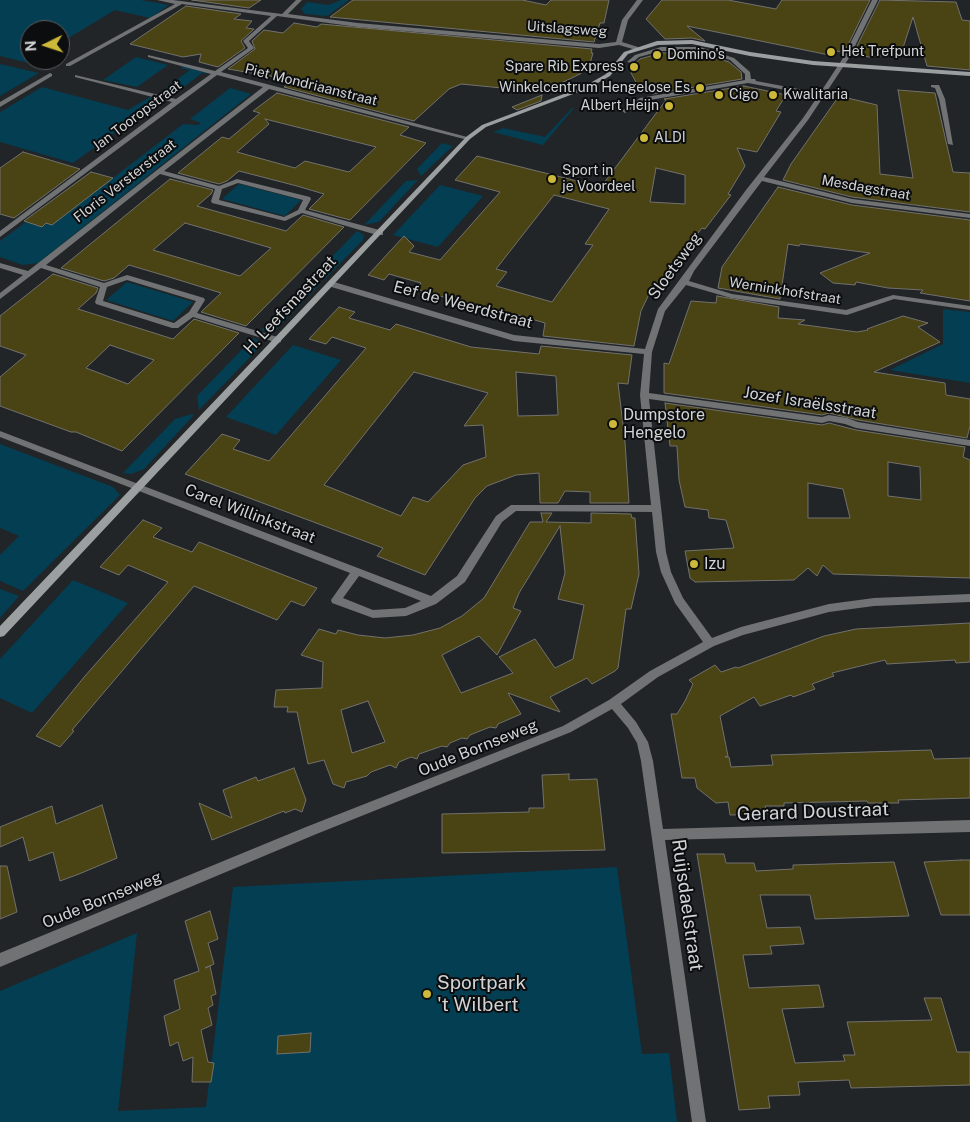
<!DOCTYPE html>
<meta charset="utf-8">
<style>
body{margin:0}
#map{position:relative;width:970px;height:1122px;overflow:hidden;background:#212527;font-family:"Public Sans",sans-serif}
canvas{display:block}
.north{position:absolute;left:20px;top:20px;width:50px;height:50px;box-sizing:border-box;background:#0c0d0e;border:1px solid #5b5c5e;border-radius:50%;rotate:266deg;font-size:14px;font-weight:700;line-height:20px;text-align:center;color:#d1d3d5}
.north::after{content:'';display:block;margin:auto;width:18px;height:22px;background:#ccb939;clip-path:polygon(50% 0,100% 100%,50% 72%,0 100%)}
</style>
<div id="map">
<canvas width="970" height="1122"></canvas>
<div class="north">N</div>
</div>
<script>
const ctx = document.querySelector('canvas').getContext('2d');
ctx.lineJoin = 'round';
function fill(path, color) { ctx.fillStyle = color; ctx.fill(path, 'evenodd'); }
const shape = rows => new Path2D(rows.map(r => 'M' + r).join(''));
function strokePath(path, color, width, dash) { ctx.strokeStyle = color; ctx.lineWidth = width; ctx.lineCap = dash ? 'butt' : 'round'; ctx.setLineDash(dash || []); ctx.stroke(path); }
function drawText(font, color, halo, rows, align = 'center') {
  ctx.font = font + ' "Public Sans",sans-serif'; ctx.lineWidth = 4; ctx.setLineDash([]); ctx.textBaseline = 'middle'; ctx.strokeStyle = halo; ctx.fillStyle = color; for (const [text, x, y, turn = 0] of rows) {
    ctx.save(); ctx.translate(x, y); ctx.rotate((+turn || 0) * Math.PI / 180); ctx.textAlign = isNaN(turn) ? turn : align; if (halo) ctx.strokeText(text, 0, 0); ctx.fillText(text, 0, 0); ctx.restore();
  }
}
const green = shape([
 [0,0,141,0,169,5,150,18,115,10,60,43,60,30,30,30,30,60,33,60,29,63,0,56],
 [341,0,349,0,327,16,305,14,301,9,307,2,328,5],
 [136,57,168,65,137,87,103,80],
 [0,64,39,73,0,96],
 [183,66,210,74,202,73,175,94,163,90,190,70,181,68],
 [42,87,128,110,150,97,160,100,73,163,0,142,0,112],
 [230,88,251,94,38,263,23,265,0,257,0,241,26,222,42,227,46,223,52,225,183,124,198,125,201,123,190,119],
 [572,108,574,108,543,145,493,132,503,128,545,137],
 [442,143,453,146,421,176,417,169],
 [418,180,379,222,364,225,406,181],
 [239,184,301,200,285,216,222,199],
 [440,185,483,196,438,247,393,235],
 [357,231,364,235,363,240,324,280,318,271],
 [127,282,193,302,173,321,106,300],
 [320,284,277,329,260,331,303,286],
 [943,309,970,312,970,383,890,370,943,344],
 [253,338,258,340,259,348,199,410,197,396],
 [293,345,341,360,276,435,226,417],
 [192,414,194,415,144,469,131,474,123,473,175,419],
 [0,444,113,487,120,495,23,591,0,581,0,555,19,536,0,528],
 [73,580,128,603,32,713,0,698,0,659],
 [0,589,19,596,0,618],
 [617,867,642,1054,669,1053,677,1122,0,1122,0,991,137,933,118,1111,206,1107,233,887]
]);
const building = shape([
 [192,0,261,0,249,8,192,0],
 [353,0,522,0,546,5,551,0,609,0,604,23,600,23,594,42,330,17,353,0],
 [662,0,728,0,776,9,782,0,870,0,844,53,837,51,834,56,687,26,705,41,692,38,665,39,646,19,662,0],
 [880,0,956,2,962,20,970,21,970,70,927,66,913,17,901,54,869,57,853,54,880,0],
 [186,6,241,14,234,19,252,21,246,28,254,29,241,41,245,48,218,67,199,62,201,54,183,57,130,44,186,6],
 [294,23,317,27,321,24,592,49,591,53,593,53,589,67,580,74,555,86,545,85,543,92,461,84,449,89,414,121,284,87,293,80,228,69,255,49,252,41,264,30,283,33,294,23],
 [661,53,700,53,729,62,741,72,742,79,653,94,637,84,631,73,633,65,640,59,661,53],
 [744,86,786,95,776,111,781,112,757,152,737,148,745,166,728,194,731,195,705,229,702,228,682,253,657,290,652,288,641,311,634,346,543,336,545,323,518,315,515,318,416,289,421,283,389,274,384,280,368,275,404,236,414,246,409,252,440,260,500,192,455,180,477,156,601,187,666,100,664,99,744,86],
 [656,168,685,175,685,204,650,202,656,168],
 [554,195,609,209,585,244,593,245,552,302,496,286,507,272,496,269,554,195],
 [898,90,935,93,953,172,970,173,970,212,852,197,783,180,791,164,839,96,877,105,880,174,913,178,898,90],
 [277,93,409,127,400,135,426,143,350,220,309,209,324,194,297,186,239,171,227,181,219,184,178,173,222,137,229,139,260,113,253,111,277,93],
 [265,119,273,121,376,147,349,172,305,161,295,168,237,152,269,124,265,119],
 [542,95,541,101,517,110,512,107,542,95],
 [23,152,80,169,14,218,0,214,0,168,23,152],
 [91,172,113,178,52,225,46,223,42,227,24,221,91,172],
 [170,179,213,190,211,194,197,206,286,231,303,215,344,227,246,326,201,312,221,293,166,276,129,265,114,278,104,281,61,268,170,179],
 [185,223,230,236,271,248,240,276,153,250,185,223],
 [778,187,852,205,970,220,970,301,920,293,923,290,888,288,856,282,855,285,833,283,820,273,870,253,800,244,799,246,788,244,780,299,718,288,722,267,778,187],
 [53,274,98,288,96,293,78,309,173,339,194,319,239,333,122,451,76,432,71,432,0,406,0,377,26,355,0,346,0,316,53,274],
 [110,345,154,360,128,384,86,368,110,345],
 [717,296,779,307,778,318,805,320,798,324,857,332,868,330,867,329,903,316,928,323,918,327,940,342,874,372,945,383,946,395,970,399,970,426,967,438,858,420,829,413,822,415,664,393,664,363,669,364,691,301,716,303,717,296],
 [339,307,355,312,349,318,390,330,396,324,471,347,539,354,541,346,632,355,628,384,618,383,625,442,629,503,590,503,590,492,565,491,558,503,540,503,539,473,516,475,487,486,475,498,425,575,377,556,383,548,185,474,222,434,240,440,233,449,269,461,366,348,332,337,326,344,309,339,339,307],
 [414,372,488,393,464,426,483,425,486,457,463,465,428,502,413,497,401,516,324,485,414,372],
 [516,372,556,376,558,415,518,416,516,372],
 [665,403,822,425,829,423,856,430,965,447,963,457,970,460,970,578,833,574,823,565,817,576,808,568,794,580,695,582,690,578,685,551,734,548,726,520,709,518,708,510,685,507,679,480,677,446,670,446,665,403],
 [888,462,920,467,921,500,888,496,888,462],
 [808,483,843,489,850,518,808,518,808,483],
 [541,513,552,513,546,522,591,523,591,513,631,514,632,518,635,518,639,574,631,609,626,609,618,668,615,671,592,684,587,678,550,697,560,712,508,693,521,714,498,724,496,728,490,727,470,735,467,739,462,738,450,743,447,747,442,746,419,754,417,759,411,757,399,762,396,768,390,765,371,772,367,776,346,782,344,788,333,784,324,760,308,764,297,712,287,712,288,707,274,707,276,690,322,688,323,662,301,655,319,629,336,634,338,630,358,635,385,638,413,635,440,628,462,616,484,598,530,522,543,522,541,513],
 [560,526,565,573,558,599,584,605,573,659,555,668,535,639,499,657,513,673,461,693,442,655,479,636,497,655,521,611,513,608,519,593,560,526],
 [368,701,385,742,352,753,341,710,368,701],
 [143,520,162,528,153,537,192,552,199,542,317,588,304,606,291,601,277,620,194,586,72,730,74,731,60,747,36,736,85,676,168,582,128,565,119,575,100,567,143,520],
 [970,623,970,662,956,663,955,660,887,664,885,660,832,673,834,676,812,684,815,689,793,697,791,695,760,706,754,697,720,716,728,756,725,757,729,757,731,767,773,765,771,755,931,750,934,759,970,758,970,798,898,800,899,803,868,803,867,801,784,803,784,806,765,806,767,814,730,815,728,802,716,803,697,788,695,778,682,778,671,714,677,714,685,701,693,684,689,680,715,665,721,672,736,667,738,668,824,636,856,629,970,623],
 [294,768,306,800,302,812,295,809,285,813,284,811,212,840,199,803,232,818,223,790,256,777,258,781,294,768],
 [569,774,569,780,597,779,605,850,442,853,442,814,529,812,529,808,544,808,542,775,569,774],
 [102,805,117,858,79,874,60,881,53,852,29,861,23,837,0,847,0,827,22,818,52,806,56,824,102,805],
 [697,854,724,854,726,863,754,863,756,871,793,869,793,865,894,862,909,916,815,919,810,895,760,895,767,928,800,927,804,944,770,946,772,954,743,955,749,988,819,985,824,1007,782,1009,795,1063,845,1061,843,1055,855,1055,847,1022,932,1020,924,998,941,998,957,1052,970,1052,970,1085,851,1088,849,1080,798,1082,800,1095,768,1096,770,1108,739,1110,697,854],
 [961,860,970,860,970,915,941,915,924,862,961,860],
 [0,866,7,866,17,912,0,919,0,866],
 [210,911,218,939,208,943,214,964,205,968,210,966,216,994,211,996,213,1005,208,1008,212,1025,201,1030,208,1062,214,1063,211,1082,192,1082,193,1057,183,1061,178,1042,170,1046,164,1016,180,1009,174,980,199,971,185,921,210,911],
 [311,1033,310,1052,277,1054,278,1036,311,1033]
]);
const street = shape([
 [157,0,173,0,282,14,296,0,302,0,288,14,358,23,599,44,616,42,622,20,637,0,643,0,628,20,622,42,638,47,639,48,636,50,619,45,599,48,358,27,277,16,249,41,254,48,253,49,221,72,471,138,468,140,269,89,164,171,219,186,237,179,310,197,311,199,305,210,383,231,383,235,377,235,302,213,285,221,212,203,211,201,215,189,160,174,46,265,104,283,127,275,204,298,205,300,197,313,281,338,281,342,278,343,193,317,178,328,172,328,96,304,95,302,100,287,41,268,0,299,0,293,23,275,0,268,0,263,28,271,263,87,217,75,0,237,0,231,172,102,75,77,75,75,176,99,211,74,148,57,148,55,215,71,248,48,243,41,244,40,271,16,182,4,70,66,66,66,66,64,175,4,157,0],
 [238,183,303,200,298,210,284,217,219,200,222,189,238,183],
 [127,280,196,301,189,312,174,323,103,301,107,287,127,280],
 [872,0,878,0,849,58,808,120,764,177,852,199,970,214,970,218,852,203,762,181,694,271,689,281,732,294,846,310,893,295,970,306,970,310,894,299,847,315,731,298,686,285,665,311,652,352,649,393,822,417,829,415,847,418,858,422,970,440,970,446,856,428,845,424,829,421,822,423,649,399,666,552,671,572,683,598,712,638,741,627,829,604,874,598,970,594,970,602,874,606,829,612,743,635,714,646,658,677,621,704,636,722,648,742,653,761,663,829,970,820,970,832,665,840,706,1122,692,1122,641,761,637,743,628,728,612,709,571,732,314,835,0,967,0,953,306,827,563,726,609,700,650,671,703,642,675,603,661,572,656,552,652,512,516,511,502,522,465,582,436,604,406,616,373,618,332,603,331,600,350,573,0,437,0,431,431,596,457,576,496,516,511,505,651,505,640,395,644,354,514,341,328,286,327,284,331,282,334,282,514,335,645,349,658,309,746,190,803,118,818,96,748,83,644,101,625,113,622,111,623,110,640,98,745,80,745,74,730,60,700,51,661,51,639,57,632,63,627,62,635,55,661,47,700,47,734,58,750,72,751,79,755,79,756,81,820,93,843,58,872,0],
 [359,576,421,601,405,608,373,610,343,598,359,576],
 [50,73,52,74,52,76,0,107,0,102,50,73],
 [931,85,939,85,945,99,953,145,948,144,939,99,935,88,931,87,931,85]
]);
const secondary = shape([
 [692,40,750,52,813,61,970,72,970,76,813,65,750,56,692,44,658,45,628,54,610,76,589,88,486,127,470,139,4,636,0,637,0,626,466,137,482,125,585,86,606,74,624,52,657,41,692,40]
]);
const markers = [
 [831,52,5,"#ccb939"],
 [657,55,5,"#ccb939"],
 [634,67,5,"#ccb939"],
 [700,88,5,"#ccb939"],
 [719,95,5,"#ccb939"],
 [773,95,5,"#ccb939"],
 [669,106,5,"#ccb939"],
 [644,138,5,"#ccb939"],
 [552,179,5,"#ccb939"],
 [613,424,5,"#ccb939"],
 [694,564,5,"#ccb939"],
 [427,994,5,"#ccb939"]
];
const farStreetnames = [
 ["Uitslagsweg",567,29,4],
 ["Piet Mondriaanstraat",311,85,14],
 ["Jan Tooropstraat",137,116,-37],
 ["Floris Versterstraat",125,181,-38],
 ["Mesdagstraat",866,188,10],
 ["Werninkhofstraat",785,291,9]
];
const farPoinames = [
 ["Het Trefpunt",841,52],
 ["Domino's",667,55],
 ["Spare Rib Express",624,67,"right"],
 ["Winkelcentrum Hengelose Es",690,88,"right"],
 ["Cigo",729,95],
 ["Kwalitaria",783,95],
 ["Albert Heijn",659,106,"right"],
 ["ALDI",654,138],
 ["Sport in",562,171],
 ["je Voordeel",562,187]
];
const streetNames = [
 ["Sloetsweg",675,266,-54],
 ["H. Leefsmastraat",290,305,-47],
 ["Eef de Weerdstraat",463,305,15],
 ["Jozef Israëlsstraat",810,403,9],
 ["Carel Willinkstraat",250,514,21],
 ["Oude Bornseweg",478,748,-22],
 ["Oude Bornseweg",102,900,-22]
];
const poiNames = [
 ["Dumpstore",623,415],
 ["Hengelo",623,433],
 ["Izu",704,564]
];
const nearStreetnames = [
 ["Gerard Doustraat",813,812,-2],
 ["Ruijsdaelstraat",687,905,82]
];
const nearPoinames = [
 ["Sportpark",437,983],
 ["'t Wilbert",437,1005]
];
fill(green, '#033e53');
fill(building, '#4a4314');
strokePath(building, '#72716d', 1);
fill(street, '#707273');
fill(secondary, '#9b9fa0');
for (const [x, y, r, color] of markers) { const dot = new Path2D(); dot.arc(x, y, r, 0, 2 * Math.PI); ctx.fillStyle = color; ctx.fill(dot); strokePath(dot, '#0c0d0e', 2); }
drawText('14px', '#d1d3d5', '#0c0d0e', farStreetnames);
drawText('14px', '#d1d3d5', '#0c0d0e', farPoinames, 'left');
drawText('16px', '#d1d3d5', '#0c0d0e', streetNames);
drawText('16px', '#d1d3d5', '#0c0d0e', poiNames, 'left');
drawText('19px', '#d1d3d5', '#0c0d0e', nearStreetnames);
drawText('19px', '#d1d3d5', '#0c0d0e', nearPoinames, 'left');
</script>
